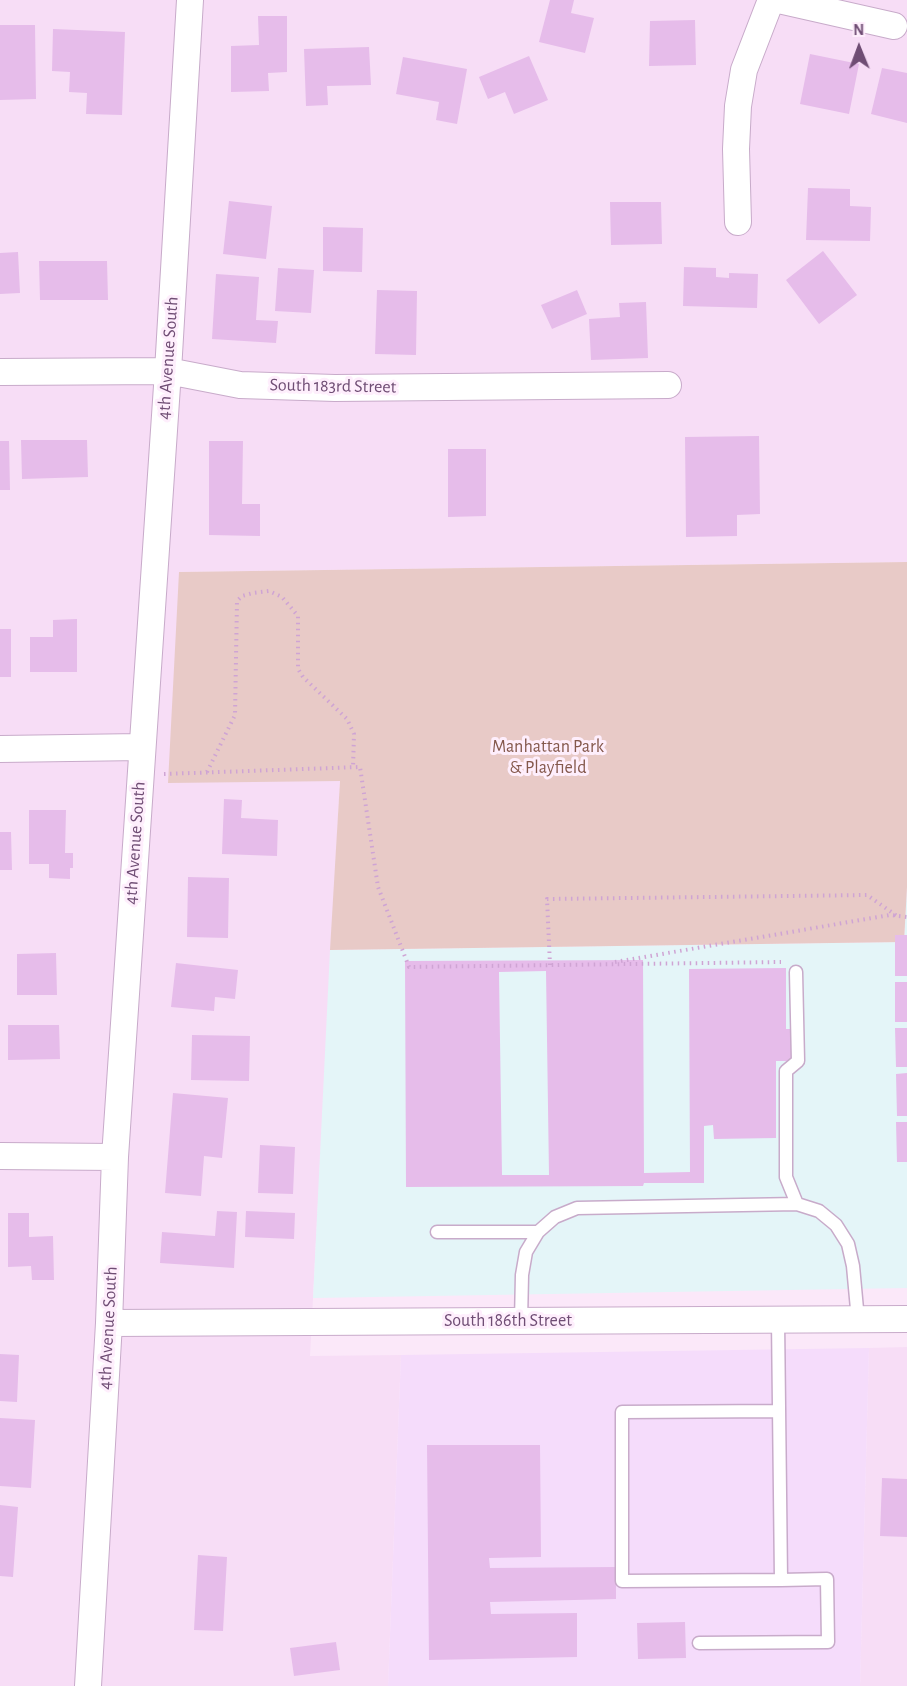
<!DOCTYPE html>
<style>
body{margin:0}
#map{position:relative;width:907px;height:1686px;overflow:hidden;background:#fbe8f9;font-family:"Alegreya Sans",sans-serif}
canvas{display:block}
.north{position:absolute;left:829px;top:18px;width:60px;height:60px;-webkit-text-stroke:4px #feeefc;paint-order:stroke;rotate:359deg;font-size:16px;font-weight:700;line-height:24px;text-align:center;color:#6f4d74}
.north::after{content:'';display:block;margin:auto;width:21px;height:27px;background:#6f4d74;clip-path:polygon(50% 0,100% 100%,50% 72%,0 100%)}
</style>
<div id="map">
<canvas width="907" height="1686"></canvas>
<div class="north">N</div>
</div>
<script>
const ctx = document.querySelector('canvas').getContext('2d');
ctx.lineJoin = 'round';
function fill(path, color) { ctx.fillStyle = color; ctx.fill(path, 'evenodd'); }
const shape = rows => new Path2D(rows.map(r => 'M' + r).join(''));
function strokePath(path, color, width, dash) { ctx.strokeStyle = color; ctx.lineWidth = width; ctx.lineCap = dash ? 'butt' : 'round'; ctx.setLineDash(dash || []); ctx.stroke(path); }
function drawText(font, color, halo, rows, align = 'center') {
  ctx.font = font + ' "Alegreya Sans",sans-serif'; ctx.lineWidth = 6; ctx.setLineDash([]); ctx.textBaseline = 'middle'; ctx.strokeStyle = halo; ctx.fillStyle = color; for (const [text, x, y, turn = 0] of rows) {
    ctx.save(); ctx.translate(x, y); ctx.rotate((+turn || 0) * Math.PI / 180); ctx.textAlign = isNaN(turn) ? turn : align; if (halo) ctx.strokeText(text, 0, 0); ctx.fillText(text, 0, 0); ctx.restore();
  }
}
const residential = shape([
 [0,0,907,0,907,562,179,572,340,781,310,1356,401,1355,388,1686,0,1686],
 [907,1347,907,1686,860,1686,869,1348]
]);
const commercial = shape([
 [869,1348,860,1686,388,1686,401,1355]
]);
const education = shape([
 [907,887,907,1288,313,1298,330,950,904,942]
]);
const green = shape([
 [907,562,907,887,904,942,330,950,340,781,168,783,179,572]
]);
const building = shape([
 [550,0,574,0,571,13,594,18,585,53,539,42],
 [258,16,287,16,287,72,268,73,269,91,231,92,231,46,259,45],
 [695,20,696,65,649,66,650,21],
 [0,25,35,25,36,99,0,100],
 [53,29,125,32,122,115,86,114,87,93,69,92,70,72,52,71],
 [369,47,371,85,327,86,328,105,306,106,304,49],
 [810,54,859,64,849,114,800,104],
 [529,56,548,100,514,114,505,92,488,99,479,77],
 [403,57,467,69,457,124,436,120,439,102,396,94],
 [882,68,907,73,907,123,871,114],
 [808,188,850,189,850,206,871,207,870,241,806,240],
 [229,201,272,206,266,259,223,254],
 [610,202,661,202,662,244,611,245],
 [323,227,363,228,362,272,323,271],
 [823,251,857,295,819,324,786,280],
 [18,252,20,293,0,294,0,253],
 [39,261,107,261,108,300,40,300],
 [684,267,716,268,716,277,729,278,729,273,758,274,757,308,683,306],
 [278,268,314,270,311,313,275,311],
 [216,274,259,277,256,320,278,321,276,343,212,339],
 [377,290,417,291,416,355,375,354],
 [577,290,587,314,552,329,541,305],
 [646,302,648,358,591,360,589,319,620,317,619,303],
 [759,436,760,514,737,515,737,536,686,537,685,437],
 [21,440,87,440,88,477,22,479],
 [0,441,9,441,10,490,0,490],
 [209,441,243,441,242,504,260,504,260,536,209,535],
 [448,449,486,449,486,516,448,517],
 [77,619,77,672,30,672,30,637,53,637,53,620],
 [0,629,11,629,11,677,0,677],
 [224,799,242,800,241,818,278,820,277,856,222,854],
 [29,810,66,810,65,853,73,853,73,868,70,868,70,879,49,878,49,864,29,864],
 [0,832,11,832,12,870,0,870],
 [188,877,229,878,228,938,187,937],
 [895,935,907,935,907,976,895,976],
 [56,953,57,995,17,995,17,954],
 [643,960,644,1173,690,1172,689,969,786,968,786,1029,796,1029,796,1061,776,1061,776,1138,714,1139,713,1125,704,1126,704,1183,644,1183,643,1186,406,1187,405,961],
 [546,971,549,1175,502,1175,499,972],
 [176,963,238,970,235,999,215,997,214,1011,171,1007],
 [895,982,907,982,907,1022,895,1022],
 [8,1025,59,1025,60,1059,8,1060],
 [895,1028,907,1028,907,1067,896,1067],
 [192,1035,250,1036,249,1081,191,1080],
 [907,1073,907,1116,897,1116,896,1074],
 [173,1093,228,1098,222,1158,204,1156,201,1196,165,1193],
 [896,1122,907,1122,907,1162,897,1162],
 [260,1145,295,1147,293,1194,258,1193],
 [217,1211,237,1212,234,1268,160,1263,162,1232,215,1236],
 [246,1211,295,1213,294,1239,245,1237],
 [8,1213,29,1213,29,1237,53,1236,54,1280,32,1280,31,1266,8,1267],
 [0,1354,19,1355,17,1402,0,1401],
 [0,1418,35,1420,31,1488,0,1486],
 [427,1445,540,1445,541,1557,489,1558,490,1568,616,1567,616,1599,490,1602,491,1614,577,1613,577,1657,429,1660],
 [882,1478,907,1479,907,1537,880,1536],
 [0,1505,18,1507,13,1577,0,1576],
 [198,1555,227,1557,223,1631,194,1630],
 [685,1622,686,1658,638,1659,637,1623],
 [336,1642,340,1670,294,1676,290,1648]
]);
const path = shape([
 [207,772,235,715,237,601,242,596,253,593,269,591,282,597,298,616,298,669,303,677,347,719,354,734,353,768],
 [164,774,360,767,378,887,409,967,781,962],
 [615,962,890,915,907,917],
 [550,965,547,899,867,895,897,916]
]);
const lane = shape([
 [796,972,798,1061,786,1071,786,1177,797,1204],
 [437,1232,538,1232],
 [521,1321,522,1275,526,1252,538,1232,555,1217,577,1208,797,1204,819,1211,836,1225,848,1244,853,1266,858,1320],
 [779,1411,622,1412,622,1581,781,1580],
 [699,1643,828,1642,827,1579,781,1580,778,1320]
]);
const street = shape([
 [779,0,894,26],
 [738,222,736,149,738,106,744,70,771,0],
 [0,372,168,371,240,385,335,388,668,385],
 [0,749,141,747],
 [0,1156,115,1157],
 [109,1323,907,1319],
 [88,1686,109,1323,115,1157,168,371,190,0]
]);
const streetNames = [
 ["4th Avenue South",168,358,-86],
 ["South 183rd Street",333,386,1],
 ["4th Avenue South",135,843,-86],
 ["South 186th Street",508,1321],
 ["4th Avenue South",108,1328,-87]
];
const parkNames = [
 ["Manhattan Park",548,747],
 ["& Playfield",548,768]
];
fill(residential, '#f7ddf6');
fill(commercial, '#f5dcfb');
fill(education, '#e4f5f8');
fill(green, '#e8cac7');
fill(building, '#e6bcea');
strokePath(lane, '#c8abca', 15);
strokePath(street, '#c8abca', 28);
strokePath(path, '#cfa4d4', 4, [1.5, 4.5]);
strokePath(lane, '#fff', 12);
strokePath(street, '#fff', 26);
drawText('18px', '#6f4d74', '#feeefc', streetNames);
drawText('18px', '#84584c', '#feeefc', parkNames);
</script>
